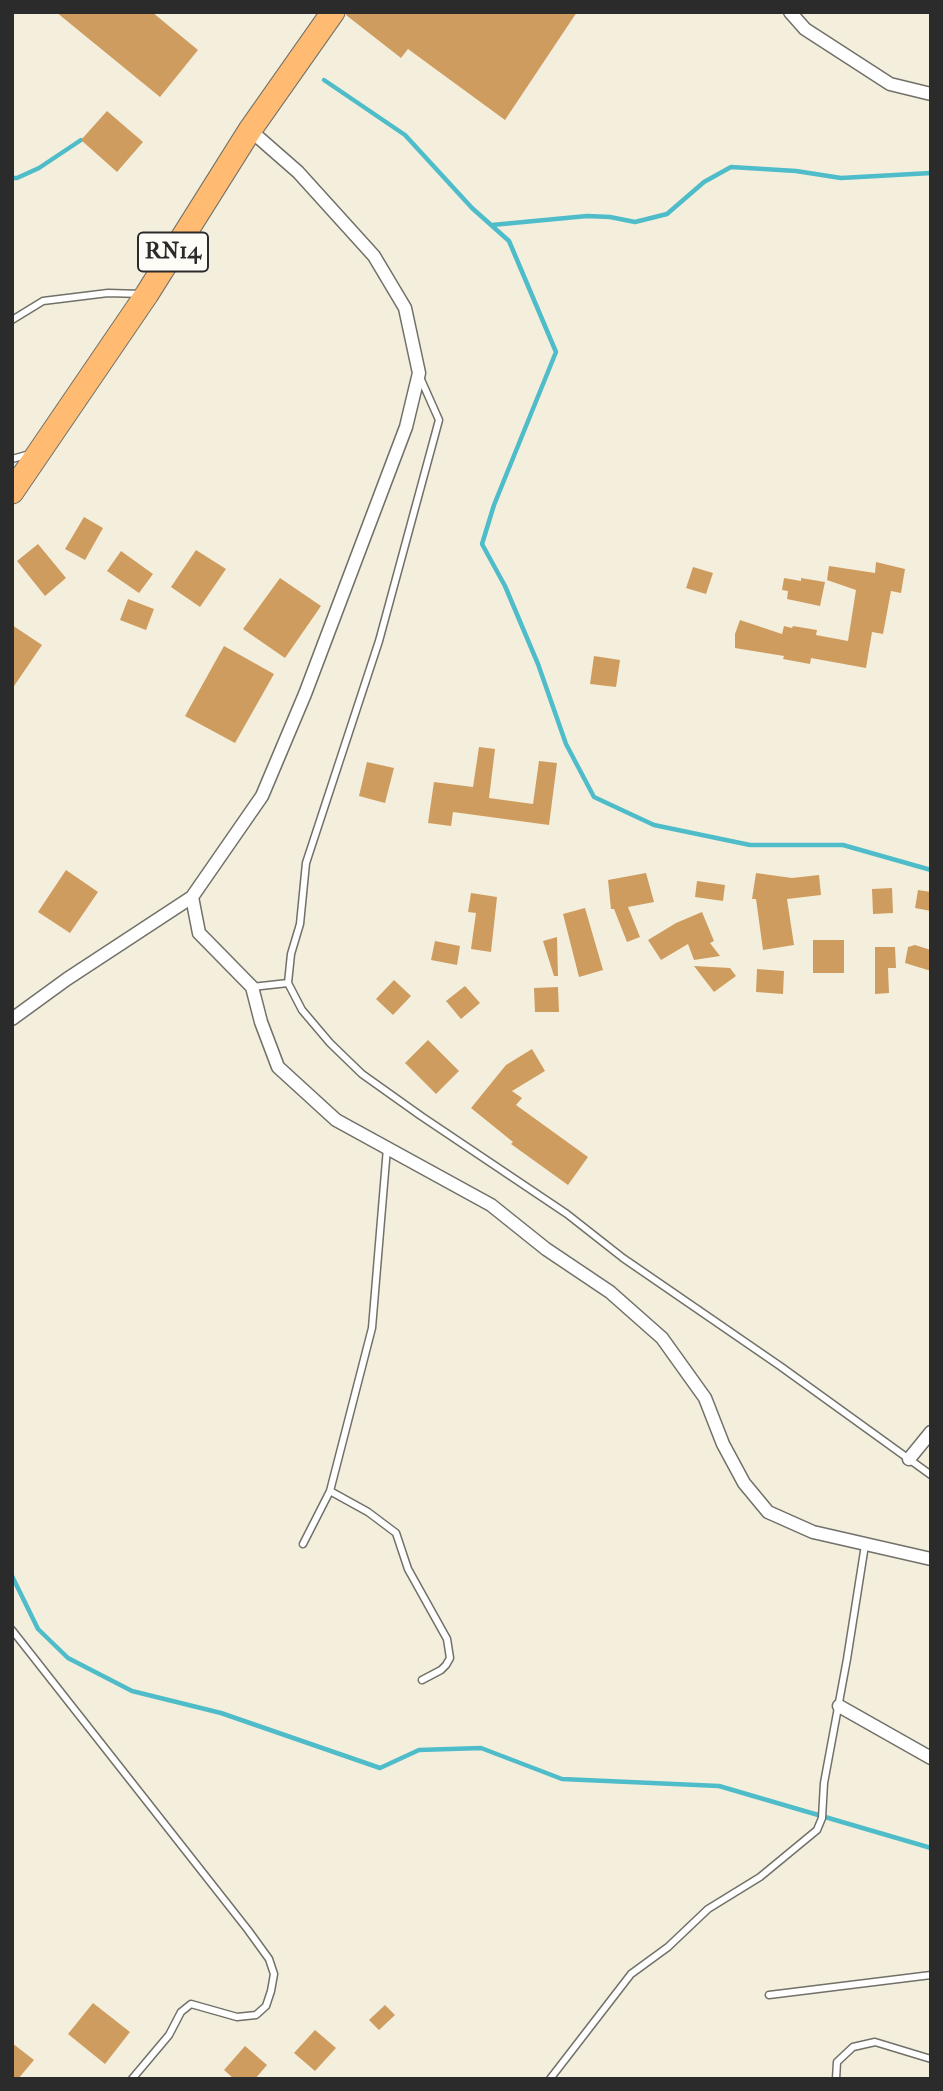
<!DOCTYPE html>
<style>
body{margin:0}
#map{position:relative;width:943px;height:2091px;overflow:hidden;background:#f3efdc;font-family:"IM FELL French Canon",serif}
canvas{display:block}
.frame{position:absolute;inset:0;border:14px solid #2b2b2b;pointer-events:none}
</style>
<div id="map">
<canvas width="943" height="2091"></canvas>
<div class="frame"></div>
</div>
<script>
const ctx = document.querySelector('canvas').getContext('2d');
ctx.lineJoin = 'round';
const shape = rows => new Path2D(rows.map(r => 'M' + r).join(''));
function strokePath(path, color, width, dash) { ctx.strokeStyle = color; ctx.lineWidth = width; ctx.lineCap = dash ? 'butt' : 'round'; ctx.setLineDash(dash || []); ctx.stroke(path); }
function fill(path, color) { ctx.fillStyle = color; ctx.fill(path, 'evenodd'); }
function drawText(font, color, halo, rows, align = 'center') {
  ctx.font = font + ' "IM FELL French Canon",serif'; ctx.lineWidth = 5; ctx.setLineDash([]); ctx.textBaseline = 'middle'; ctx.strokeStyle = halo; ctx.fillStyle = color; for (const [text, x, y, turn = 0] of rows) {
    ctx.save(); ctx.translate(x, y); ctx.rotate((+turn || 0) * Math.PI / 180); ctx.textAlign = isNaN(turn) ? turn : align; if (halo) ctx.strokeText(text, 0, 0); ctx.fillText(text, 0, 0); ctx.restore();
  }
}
const stream = shape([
 [324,80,405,135,472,208,509,241,556,352,494,505,482,544,505,586,538,664,566,744,594,797,654,825,750,845,843,845,931,870],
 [12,178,17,178,39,168,81,140],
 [492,225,587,216,610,217,635,222,667,214,704,182,731,167,796,171,841,178,931,173],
 [12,1576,38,1629,68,1658,132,1691,221,1713,380,1768,419,1750,481,1748,562,1779,719,1786,931,1848]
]);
const building = shape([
 [56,12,152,12,198,50,160,97],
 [347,12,577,12,505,120,408,49,401,58,346,15],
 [107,111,143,142,117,172,81,140],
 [84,517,103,528,85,560,65,549],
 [38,544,66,578,45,596,17,561],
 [196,550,226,569,200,607,171,587],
 [121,551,153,574,139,593,107,571],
 [876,562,905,569,901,593,891,591,883,634,872,632,866,668,811,658,810,664,783,659,784,656,735,648,735,634,740,620,782,634,784,626,792,628,793,626,817,630,816,635,848,641,856,590,827,580,829,566,875,573],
 [693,567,713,573,706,594,686,588],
 [280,578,321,606,285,658,243,629],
 [784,578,801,581,801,578,825,582,820,606,787,599,788,591,782,590],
 [128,599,154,609,146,630,120,620],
 [12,625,42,645,12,689],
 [224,646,274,674,235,743,185,716],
 [594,656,620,660,616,687,590,684],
 [479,747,495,749,489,798,533,804,539,761,557,763,549,825,453,812,451,826,428,823,434,782,473,787],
 [367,762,394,768,385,803,359,796],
 [66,870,98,892,70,933,38,912],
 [646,873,654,902,628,907,640,937,627,942,614,909,611,909,608,880],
 [756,873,792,878,819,875,821,895,787,899,794,945,763,950,756,899,752,899],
 [697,881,725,885,723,901,695,897],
 [892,888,893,913,873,914,872,889],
 [918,890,931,892,931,911,915,908],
 [471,893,497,897,491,952,471,949,476,913,468,912],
 [585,908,603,970,579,977,563,914],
 [702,912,714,941,710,943,720,956,694,960,688,944,661,960,648,940,676,923],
 [557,937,558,976,554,976,543,941],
 [813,940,844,940,844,973,813,973],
 [435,941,460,946,457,965,431,960],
 [915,945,931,950,931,971,905,963,908,947],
 [875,947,895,947,896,968,888,968,889,993,875,994],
 [694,966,730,968,736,976,714,992],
 [757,969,784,971,783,994,756,992],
 [394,980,411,996,393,1015,376,999],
 [465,986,480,1003,461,1019,446,1001],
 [558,987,559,1012,535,1012,534,988],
 [428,1040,459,1071,436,1094,405,1063],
 [532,1049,545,1071,512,1091,522,1098,516,1105,588,1157,568,1185,511,1144,513,1142,471,1108,506,1065],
 [93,2003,130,2032,105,2064,68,2034],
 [385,2005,395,2015,379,2030,369,2020],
 [315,2030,336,2048,315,2071,294,2053],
 [12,2043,34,2060,18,2079,12,2079],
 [245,2046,267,2065,255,2079,234,2079,224,2070]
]);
const lane = shape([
 [12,320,43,301,108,293,142,294],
 [419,375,439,420,379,641,306,863,300,924,291,954,288,983,302,1010,330,1043,362,1074,421,1116,567,1214,623,1258,780,1366,931,1475],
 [12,459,30,454],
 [252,987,288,983],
 [330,1491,368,1512,396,1533,408,1569,447,1639,450,1658,446,1665,441,1670,422,1680],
 [303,1544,330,1491,372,1328,387,1148],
 [12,1630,248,1930,269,1959,274,1974,271,1991,266,2006,256,2015,237,2017,191,2004,181,2012,169,2035,132,2079],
 [769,1995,931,1975],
 [550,2079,631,1974,668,1947,708,1909,760,1877,817,1830,822,1818,824,1783,847,1659,865,1545],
 [836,2079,837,2062,853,2047,875,2042,931,2059]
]);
const street = shape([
 [790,12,805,29,890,84,931,94],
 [250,130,298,172,374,256,405,308,419,373,406,427,305,694,262,796,192,897,199,933,252,987,261,1022,278,1067,336,1120,491,1205,546,1249,610,1292,662,1338,705,1398,723,1444,744,1483,768,1512,813,1532,931,1559],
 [12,1019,67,979,192,897],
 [909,1459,931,1432],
 [839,1706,931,1758]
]);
const highway = shape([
 [12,492,147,294,250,130,333,12]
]);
const shields = [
 [173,252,70]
];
const shieldNames = [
 ["RN14",173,252]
];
strokePath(stream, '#4fbcc9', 4.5);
fill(building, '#cf9c60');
strokePath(lane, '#717069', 9);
strokePath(street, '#717069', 15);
strokePath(highway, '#717069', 25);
strokePath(lane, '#fff', 6);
strokePath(street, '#fff', 12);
strokePath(highway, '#ffbb71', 23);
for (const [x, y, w] of shields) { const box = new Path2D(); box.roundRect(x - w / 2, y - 19.5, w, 39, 5); ctx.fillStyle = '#fdfcf7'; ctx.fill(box); strokePath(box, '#2b2b2b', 2); }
drawText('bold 23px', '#2b2b2b', null, shieldNames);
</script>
